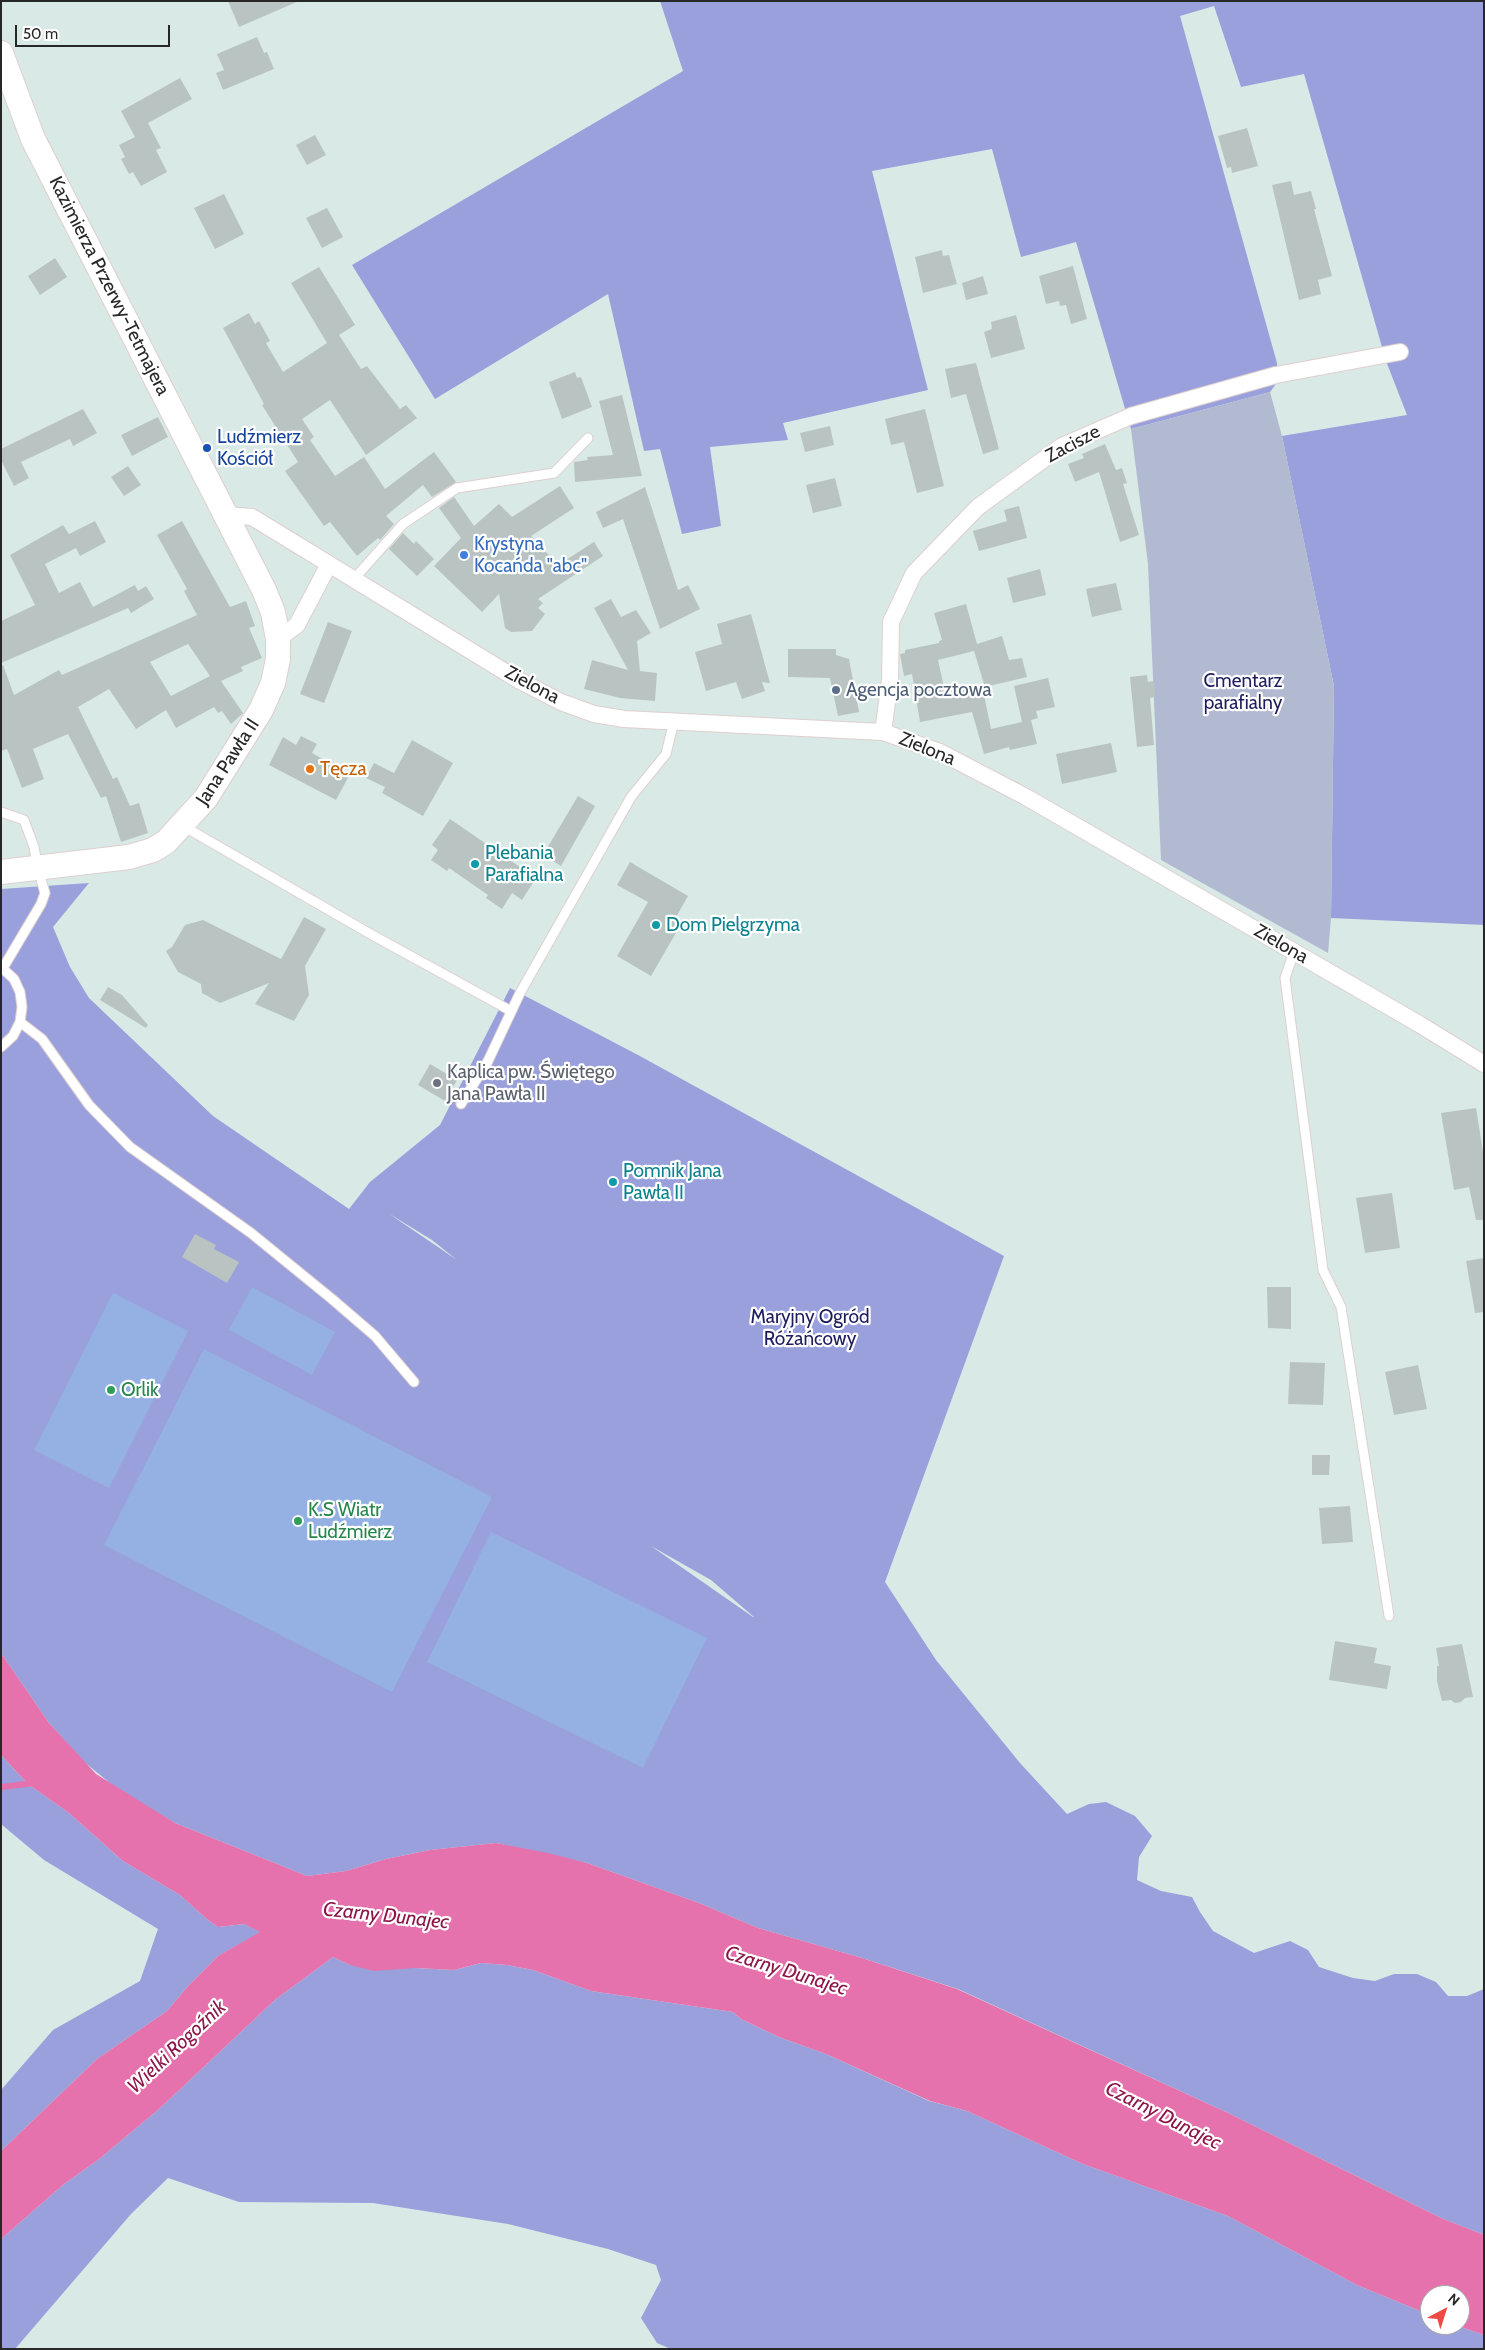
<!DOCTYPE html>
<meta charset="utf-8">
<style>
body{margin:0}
#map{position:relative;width:1485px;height:2350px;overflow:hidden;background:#d9e9e6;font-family:Cabin,sans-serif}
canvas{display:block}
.frame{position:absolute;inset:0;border:2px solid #272727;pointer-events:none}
.north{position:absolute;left:1420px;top:2285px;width:50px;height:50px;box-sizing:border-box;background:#fff;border:1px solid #a9a9a9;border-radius:50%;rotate:40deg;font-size:14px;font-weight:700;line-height:20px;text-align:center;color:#272727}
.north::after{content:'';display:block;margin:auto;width:18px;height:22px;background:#ec4a43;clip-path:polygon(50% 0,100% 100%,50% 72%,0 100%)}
.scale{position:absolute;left:15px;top:25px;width:155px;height:22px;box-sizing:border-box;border:2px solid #272727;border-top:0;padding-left:6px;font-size:15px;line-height:18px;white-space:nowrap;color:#272727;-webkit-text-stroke:4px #fff;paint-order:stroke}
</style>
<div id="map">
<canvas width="1485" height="2350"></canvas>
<div class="frame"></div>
<div class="north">N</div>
<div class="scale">50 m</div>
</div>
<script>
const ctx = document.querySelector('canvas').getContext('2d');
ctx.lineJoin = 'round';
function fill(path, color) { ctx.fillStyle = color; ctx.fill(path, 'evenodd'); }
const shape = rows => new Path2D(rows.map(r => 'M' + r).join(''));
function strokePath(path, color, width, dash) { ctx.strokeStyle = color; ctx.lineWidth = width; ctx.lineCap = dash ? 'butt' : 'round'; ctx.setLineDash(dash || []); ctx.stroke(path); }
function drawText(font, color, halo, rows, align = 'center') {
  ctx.font = font + ' Cabin,sans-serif'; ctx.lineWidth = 4.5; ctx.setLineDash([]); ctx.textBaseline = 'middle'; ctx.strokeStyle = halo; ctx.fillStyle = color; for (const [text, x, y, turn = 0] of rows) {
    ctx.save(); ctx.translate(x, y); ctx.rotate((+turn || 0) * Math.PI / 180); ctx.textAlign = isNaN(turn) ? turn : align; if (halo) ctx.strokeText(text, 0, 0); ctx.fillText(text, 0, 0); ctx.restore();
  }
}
const green = shape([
 [660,1,1484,1,1484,925,1331,918,1334,686,1282,436,1407,415,1386,361,1304,74,1241,87,1214,6,1180,16,1277,363,1278,381,1270,392,1131,429,1076,242,1021,257,992,149,872,171,928,390,783,423,788,440,710,447,721,526,682,534,660,449,644,451,608,294,435,399,352,265,683,71],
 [89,883,53,927,70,967,89,998,213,1116,349,1209,370,1182,440,1125,510,988,638,1055,1004,1256,885,1582,936,1660,1020,1763,1067,1814,1089,1804,1106,1802,1135,1816,1152,1836,1139,1857,1137,1880,1161,1891,1192,1897,1200,1912,1213,1931,1254,1953,1290,1941,1308,1950,1319,1967,1353,1978,1375,1981,1394,1974,1417,1974,1436,1982,1448,1996,1467,1996,1484,1989,1484,2235,1441,2218,1226,2112,958,1989,862,1958,758,1928,699,1903,587,1863,496,1843,430,1850,386,1859,346,1871,307,1876,175,1823,116,1788,83,1761,49,1723,1,1653,1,889],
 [388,1213,432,1240,457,1260],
 [651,1546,711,1580,754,1617,753,1617],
 [1,1755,28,1784,69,1813,123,1861,180,1895,208,1920,218,1927,244,1924,261,1932,218,1956,189,1985,167,2011,97,2059,1,2151,1,2090,53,2030,140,1981,158,1929,44,1860,1,1824],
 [333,1957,350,1965,415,1968,454,1970,481,1963,507,1965,533,1970,591,1991,733,2012,741,2019,779,2037,826,2054,929,2101,967,2111,1083,2164,1228,2216,1357,2285,1430,2315,1430,2325,1455,2325,1484,2335,1484,2349,671,2349,657,2343,641,2318,661,2280,656,2265,608,2249,508,2224,373,2203,239,2202,168,2178,131,2214,15,2349,1,2349,1,2239,64,2184,98,2160,159,2109,276,1999]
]);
const cemetery = shape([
 [1270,392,1282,436,1334,686,1331,918,1328,953,1161,860,1148,564,1131,429]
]);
const pitch = shape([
 [252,1287,335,1332,312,1375,229,1330],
 [113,1293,188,1331,109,1488,34,1450],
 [204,1349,492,1497,392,1692,104,1545],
 [491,1532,707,1638,643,1768,427,1662]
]);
const water = shape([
 [1,1653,49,1723,96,1774,175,1823,307,1876,346,1871,386,1859,430,1850,496,1843,548,1853,587,1863,699,1903,758,1928,862,1958,957,1989,1226,2112,1441,2218,1484,2235,1484,2335,1455,2325,1460,2325,1460,2295,1430,2295,1430,2315,1357,2285,1228,2216,1083,2164,967,2111,930,2101,826,2054,779,2037,741,2019,733,2012,591,1991,533,1970,507,1965,481,1963,454,1970,415,1968,374,1971,350,1965,333,1957,276,1999,159,2109,98,2160,64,2184,1,2239,1,2151,97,2059,167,2011,189,1985,218,1956,260,1932,244,1924,218,1927,208,1920,180,1895,123,1861,69,1813,28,1784,1,1755]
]);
const stream = shape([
 [1,1787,35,1783]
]);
const building = shape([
 [228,1,299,1,239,27],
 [257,37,264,53,267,52,274,69,223,90,216,73,224,70,217,54],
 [180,78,192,99,148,123,161,148,156,150,167,172,141,186,133,172,129,174,121,159,125,157,119,145,135,137,121,111],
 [1247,128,1258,166,1232,173,1231,167,1227,168,1218,136],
 [315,135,326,155,307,165,296,145],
 [1291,181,1294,195,1311,191,1316,209,1314,209,1332,276,1318,280,1321,294,1299,300,1272,185],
 [224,194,244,234,215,249,194,208],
 [327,208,343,237,322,248,306,218],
 [942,250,943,256,949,255,957,284,923,293,915,257],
 [55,258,67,277,40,295,28,276],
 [1073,266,1087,319,1071,324,1066,305,1060,306,1059,301,1046,304,1039,276],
 [319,267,355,325,339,335,361,369,367,366,400,409,406,405,417,418,366,455,330,400,302,419,314,437,310,440,335,476,364,457,385,489,434,452,456,482,432,497,423,485,386,516,394,524,380,540,378,538,357,556,330,522,324,526,285,471,298,462,262,405,264,404,223,328,249,313,255,324,259,321,270,341,266,343,283,372,327,343,291,283],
 [983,276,988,294,966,300,962,283],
 [1016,315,1025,349,991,358,984,332,992,329,991,322],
 [976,363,999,449,983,454,966,394,951,398,945,369],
 [575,372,577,378,581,377,592,407,562,419,549,382],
 [622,395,642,476,575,482,574,462,588,460,587,457,613,455,599,401],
 [83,409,97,433,73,446,70,439,21,462,29,478,14,486,1,460,1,449],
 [925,409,944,486,917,493,904,442,891,445,885,419],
 [158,417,168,437,132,456,121,435],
 [830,426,834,445,805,452,800,433],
 [1105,444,1116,470,1122,468,1127,483,1123,484,1139,535,1120,542,1099,472,1075,482,1068,464,1084,458,1082,454],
 [128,466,141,485,124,496,111,477],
 [835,478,842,506,813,513,806,485],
 [560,486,574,508,531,536,558,565,594,542,603,556,538,599,543,603,538,608,545,614,532,631,511,632,505,628,499,594,482,612,434,566,461,538,439,508,454,497,474,526,499,504,512,517],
 [645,487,678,590,688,585,700,609,660,629,623,519,603,528,596,512],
 [1019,506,1027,538,979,551,973,531,1007,521,1004,510],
 [95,521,106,542,80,556,76,548,45,564,59,593,80,582,93,607,135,585,138,591,146,586,154,599,131,613,128,608,1,663,1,621,35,605,10,555,63,525,69,534],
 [182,521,230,607,246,601,255,626,249,628,262,658,241,667,243,671,221,681,243,713,231,724,222,711,218,713,214,707,176,728,166,710,136,729,109,689,78,707,113,779,117,777,130,806,139,803,148,833,121,842,106,796,101,798,68,734,33,749,44,779,22,788,7,749,1,751,1,666,3,665,14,695,59,670,62,675,197,615,184,591,187,589,157,535],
 [188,644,210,676,171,696,150,662],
 [403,533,414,544,416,541,434,559,417,576,389,549],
 [1040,569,1046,595,1013,603,1007,578],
 [1116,583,1122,610,1092,617,1086,589],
 [611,599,621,617,636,610,651,633,637,641,640,671,657,673,655,701,620,698,584,689,592,660,628,670,594,608],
 [966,604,977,644,1002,636,1009,660,1022,658,1027,677,985,687,974,651,938,660,945,692,982,685,991,729,1022,722,1014,686,1048,678,1055,707,1036,711,1038,718,1031,720,1037,744,1010,750,1009,747,984,754,972,712,920,722,912,674,904,676,900,654,905,653,905,650,939,643,939,641,942,640,934,613],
 [751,614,770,683,762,682,765,691,742,699,736,682,706,691,695,652,722,644,717,624],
 [328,622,352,631,324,703,300,694],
 [788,649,836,649,836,655,849,659,859,712,838,716,830,678,788,677],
 [1147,675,1148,682,1154,681,1155,697,1150,698,1154,745,1137,747,1130,677],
 [301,736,317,744,312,753,350,774,336,800,269,765,283,737,296,745],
 [412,740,453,763,423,816,382,793,385,787,366,778,374,763,394,773],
 [1111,743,1117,772,1062,784,1056,754],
 [578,796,595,806,561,866,543,855],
 [450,819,536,878,522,900,512,893,502,909,486,898,488,895,449,868,447,871,431,860,438,850,432,845],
 [630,862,688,896,675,919,677,931,651,976,617,956,648,902,617,885],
 [304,917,326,929,305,966,309,995,294,1021,255,1004,269,983,220,1003,202,993,201,984,178,972,166,951,172,947,185,925,203,920,281,959],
 [108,987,122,995,148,1025,146,1028,100,1000],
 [430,1064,457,1080,445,1101,418,1085],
 [1476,1108,1484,1158,1484,1220,1476,1220,1469,1187,1454,1190,1441,1113],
 [1392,1193,1400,1248,1365,1253,1356,1198],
 [195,1234,216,1245,214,1249,239,1262,227,1283,182,1257],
 [1484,1258,1484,1312,1475,1313,1466,1261],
 [1267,1287,1291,1287,1291,1329,1268,1328],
 [1290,1362,1325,1363,1323,1405,1288,1404],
 [1418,1365,1427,1409,1394,1415,1385,1372],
 [1312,1455,1330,1455,1329,1475,1312,1475],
 [1350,1506,1353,1542,1322,1544,1319,1508],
 [1335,1641,1377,1648,1374,1663,1391,1666,1387,1689,1329,1680],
 [1462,1644,1473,1697,1465,1698,1461,1702,1455,1703,1451,1700,1442,1701,1437,1681,1437,1666,1439,1666,1436,1648]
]);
const lane = shape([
 [353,580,403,524,457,488,554,473,588,438],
 [1,812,24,820,34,847,38,869,45,893,41,904,3,968],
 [183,826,374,936,511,1011],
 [1294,952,1285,978,1323,1270,1341,1307,1389,1616],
 [1,967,14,979,20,992,22,1007,20,1022,13,1036,1,1047],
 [20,1022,42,1039,89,1105,130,1147,251,1233,332,1299,375,1336,414,1382],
 [461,1104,488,1061,520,993,631,797,666,754,674,721]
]);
const street = shape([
 [226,515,252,517,520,681,561,702,594,714,624,719,883,732,940,752,1026,797,1419,1024,1484,1064],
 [278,639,297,625,329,564],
 [883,732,890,680,891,622,914,573,978,507,1062,446,1131,416,1276,375,1400,352]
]);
const secondary = shape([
 [1,53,33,139,264,590,273,612,278,639,278,659,273,683,261,710,206,798,166,842,153,850,129,857,1,872]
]);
const markers = [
 [207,448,5,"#1a4fb4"],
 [464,555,5,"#3f7fe0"],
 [836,690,5,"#5c6f8a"],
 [310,769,5,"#e8710a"],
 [475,864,5,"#0f9aa8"],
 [656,925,5,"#0f9aa8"],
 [437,1083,5,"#6b7280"],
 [613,1182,5,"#0f9aa8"],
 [111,1390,5,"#2e9e5b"],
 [298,1521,5,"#2e9e5b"]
];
const streetNames = [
 ["Kazimierza Przerwy-Tetmajera",109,286,63],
 ["Zacisze",1073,444,-28],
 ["Zielona",532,685,28],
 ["Zielona",927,749,22],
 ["Jana Pawła II",228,762,-57],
 ["Zielona",1281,944,30]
];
const transitNames = [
 ["Ludźmierz",217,437],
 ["Kościół",217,459]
];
const shopNames = [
 ["Krystyna",474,544],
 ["Kocańda \"abc\"",474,566]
];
const parkNames = [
 ["Cmentarz",1243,681],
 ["parafialny",1243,703],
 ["Maryjny Ogród",810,1317],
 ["Różańcowy",810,1339]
];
const serviceNames = [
 ["Agencja pocztowa",846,690]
];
const foodNames = [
 ["Tęcza",320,769]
];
const cultureNames = [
 ["Plebania",485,853],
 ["Parafialna",485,875],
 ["Dom Pielgrzyma",666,925],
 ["Pomnik Jana",623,1171],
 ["Pawła II",623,1193]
];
const worshipNames = [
 ["Kaplica pw. Świętego",447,1072],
 ["Jana Pawła II",447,1094]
];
const leisureNames = [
 ["Orlik",121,1390],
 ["K.S Wiatr",308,1510],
 ["Ludźmierz",308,1532]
];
const waterNames = [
 ["Czarny Dunajec",386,1916,6],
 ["Czarny Dunajec",786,1971,17],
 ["Wielki Rogoźnik",177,2047,-43],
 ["Czarny Dunajec",1163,2116,27]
];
fill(green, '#99a0dc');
fill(cemetery, '#b2bad1');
fill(pitch, '#95b0e3');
fill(water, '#e572ac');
strokePath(stream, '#e572ac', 6);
fill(building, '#b9c4c2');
strokePath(lane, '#dfcfcf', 11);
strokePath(street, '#dfcfcf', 18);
strokePath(secondary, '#dfcfcf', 26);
strokePath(lane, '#fff', 9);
strokePath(street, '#fff', 16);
strokePath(secondary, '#fff', 24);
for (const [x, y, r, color] of markers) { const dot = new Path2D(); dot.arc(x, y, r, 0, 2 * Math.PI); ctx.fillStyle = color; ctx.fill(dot); strokePath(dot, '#fff', 2); }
drawText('19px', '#272727', '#fff', streetNames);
drawText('19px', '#164399', '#fff', transitNames, 'left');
drawText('19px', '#366cbe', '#fff', shopNames, 'left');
drawText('19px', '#1f1e5d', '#fff', parkNames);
drawText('19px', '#4e5e75', '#fff', serviceNames, 'left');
drawText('19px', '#c56008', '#fff', foodNames, 'left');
drawText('19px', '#0d838f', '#fff', cultureNames, 'left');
drawText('19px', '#5b616d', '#fff', worshipNames, 'left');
drawText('19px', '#27864d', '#fff', leisureNames, 'left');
drawText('italic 20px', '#8c1648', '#fff', waterNames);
</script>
